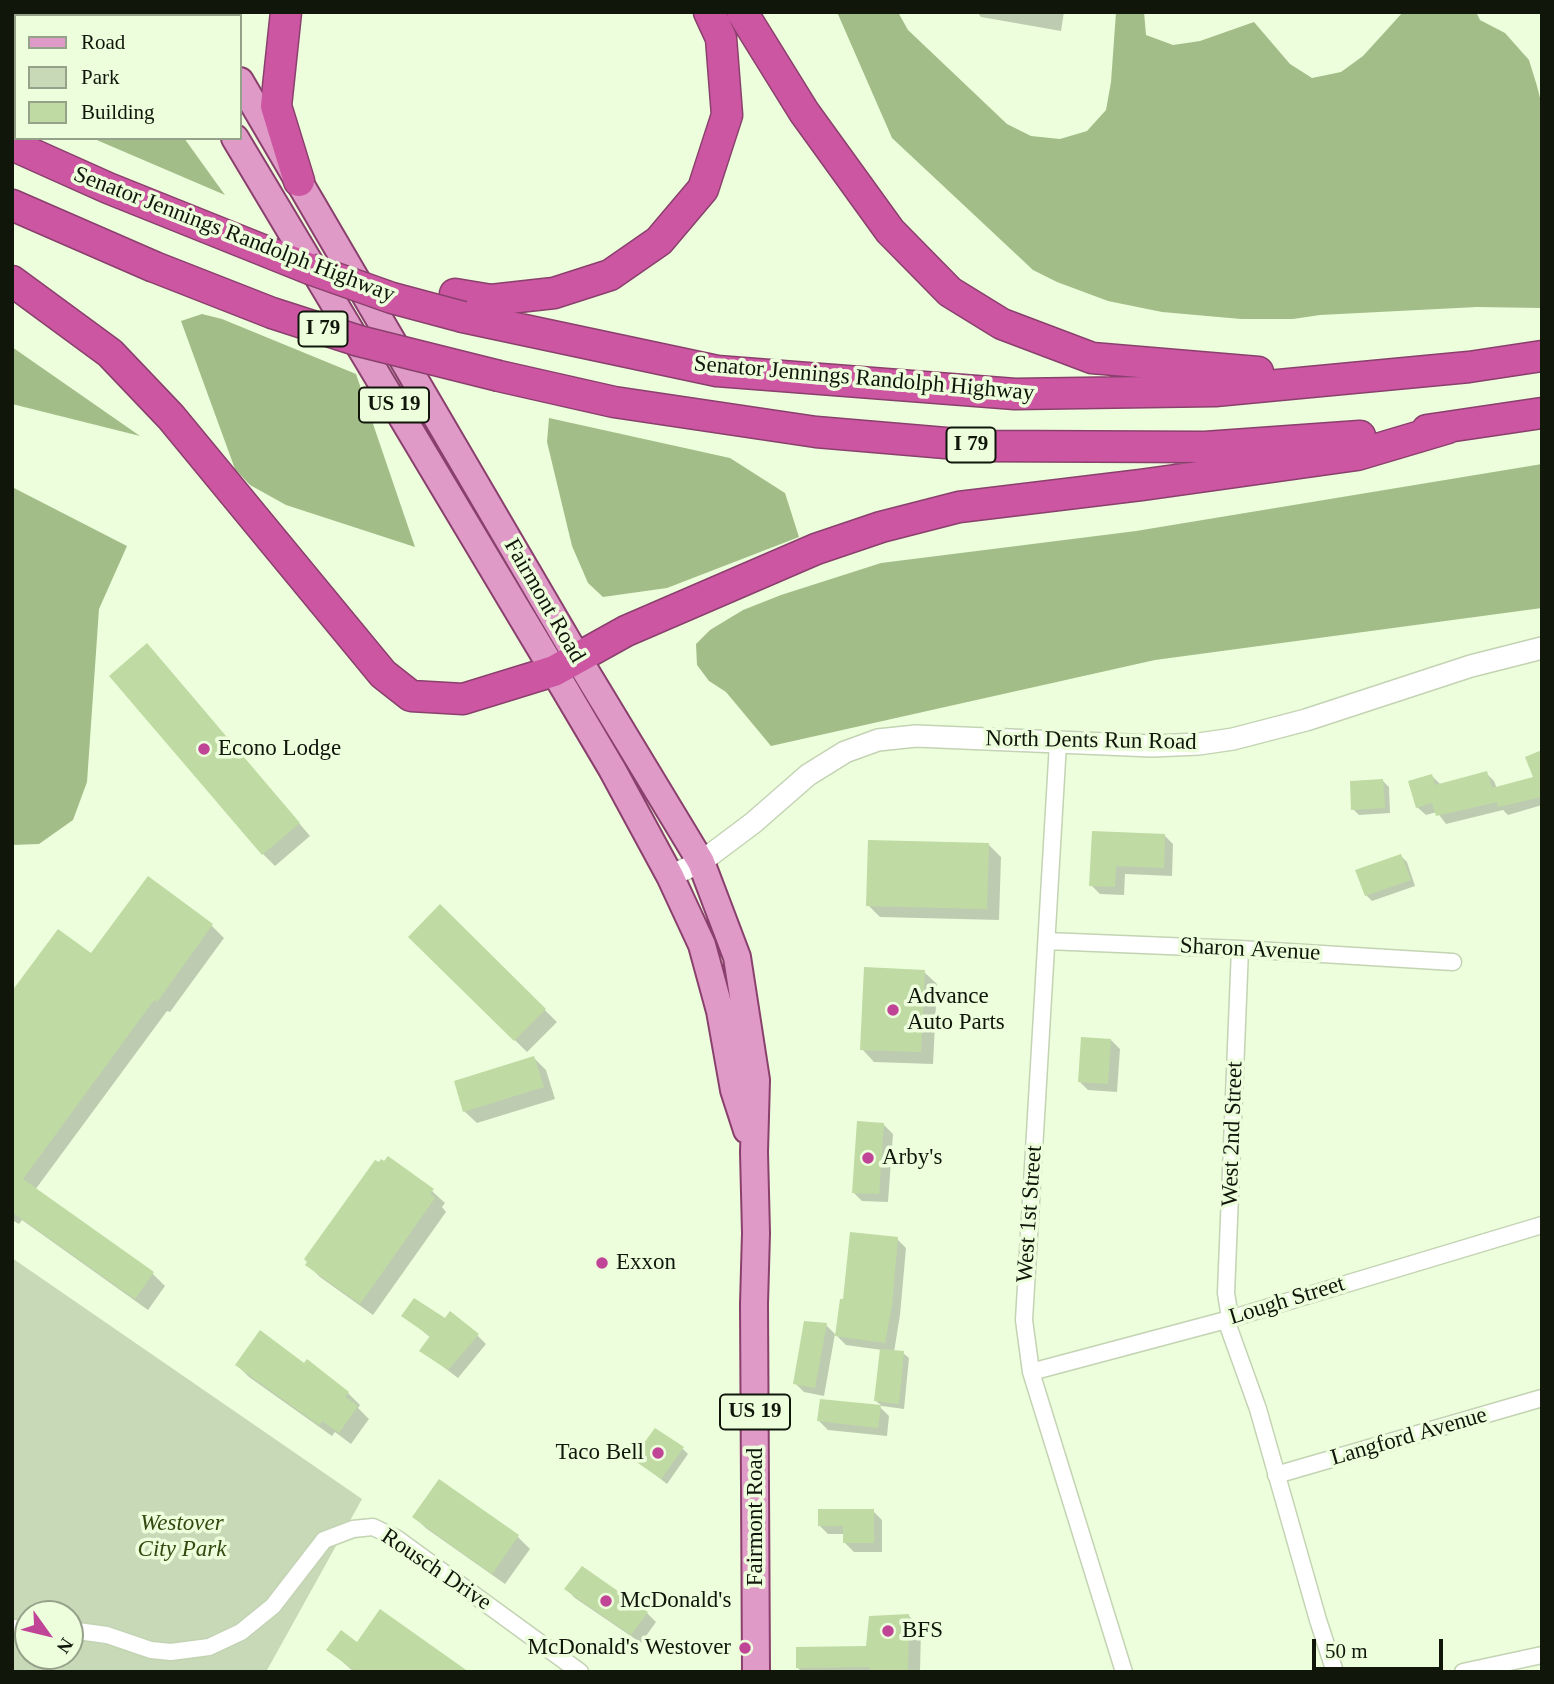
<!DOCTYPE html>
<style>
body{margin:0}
#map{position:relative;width:1554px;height:1684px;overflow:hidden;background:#edfedc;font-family:Georgia,serif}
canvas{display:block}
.frame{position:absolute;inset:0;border:14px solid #10160a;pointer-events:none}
.legend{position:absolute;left:14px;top:14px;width:228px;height:126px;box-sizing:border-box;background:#edfedc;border:2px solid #95a188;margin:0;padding:9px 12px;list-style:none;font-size:21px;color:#10160a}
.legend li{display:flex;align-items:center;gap:14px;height:35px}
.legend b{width:35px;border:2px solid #95a188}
.north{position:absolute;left:14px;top:1600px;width:70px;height:70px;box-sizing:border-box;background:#edfedc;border:2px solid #95a188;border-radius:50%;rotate:124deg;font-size:19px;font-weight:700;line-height:28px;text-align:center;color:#10160a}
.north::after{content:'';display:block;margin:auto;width:24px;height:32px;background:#c04596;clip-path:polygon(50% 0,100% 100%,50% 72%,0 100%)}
.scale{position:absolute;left:1312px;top:1639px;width:131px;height:32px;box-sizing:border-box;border:4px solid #10160a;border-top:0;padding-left:9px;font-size:21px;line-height:24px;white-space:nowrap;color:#10160a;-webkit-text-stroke:5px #edfedc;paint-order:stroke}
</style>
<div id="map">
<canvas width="1554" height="1684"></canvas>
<div class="frame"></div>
<ul class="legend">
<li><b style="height:9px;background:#e09ac7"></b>Road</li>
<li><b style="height:19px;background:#c8d9b7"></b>Park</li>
<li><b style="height:19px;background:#bfdaa3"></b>Building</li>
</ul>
<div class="north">N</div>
<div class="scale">50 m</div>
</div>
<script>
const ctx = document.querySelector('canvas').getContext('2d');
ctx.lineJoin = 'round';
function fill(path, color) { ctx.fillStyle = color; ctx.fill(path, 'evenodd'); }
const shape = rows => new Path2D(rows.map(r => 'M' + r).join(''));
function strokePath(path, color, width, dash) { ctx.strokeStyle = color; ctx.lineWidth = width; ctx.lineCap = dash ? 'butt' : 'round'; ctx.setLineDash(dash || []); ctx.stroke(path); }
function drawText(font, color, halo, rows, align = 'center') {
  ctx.font = font + ' Georgia,serif'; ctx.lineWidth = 7; ctx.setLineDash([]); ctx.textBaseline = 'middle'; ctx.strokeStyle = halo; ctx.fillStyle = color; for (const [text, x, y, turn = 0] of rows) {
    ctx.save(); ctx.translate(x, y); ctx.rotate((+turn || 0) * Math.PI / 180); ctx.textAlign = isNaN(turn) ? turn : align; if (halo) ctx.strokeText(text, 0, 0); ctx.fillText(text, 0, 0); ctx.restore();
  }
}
const green = shape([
 [12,1258,362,1499,266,1672,12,1672],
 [28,1614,70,1614,70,1656,28,1656]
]);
const forest = shape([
 [12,12,93,12,96,16,16,16,16,106,12,104],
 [837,12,898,12,908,30,1007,124,1031,136,1060,139,1087,131,1106,110,1111,82,1116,12,1144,12,1146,35,1173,45,1200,41,1254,22,1290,64,1312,78,1341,72,1363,56,1403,12,1476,12,1480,20,1505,33,1529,60,1537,86,1542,106,1542,308,1477,307,1320,315,1293,319,1241,319,1162,312,1108,301,1057,282,1033,270,892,138],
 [92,138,184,138,225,195],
 [202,314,222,319,356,374,415,547,286,505,250,485,235,469,181,321],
 [12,347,140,436,12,404],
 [549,418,730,458,785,493,799,537,667,588,603,597,588,583,572,546,547,442],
 [1542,464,1542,608,1155,660,771,746,726,692,709,681,697,665,696,644,710,630,743,610,781,595,881,563,1136,531],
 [12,487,127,546,99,609,87,782,73,820,39,844,12,845]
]);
const shadow = shape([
 [977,12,1064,12,1061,31,981,17],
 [159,658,310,836,275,866,263,854],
 [1542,752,1542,805,1508,815,1503,810,1446,824,1437,812,1426,815,1417,807,1432,776,1440,784,1486,773,1494,781,1497,789,1535,778],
 [1383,781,1389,787,1390,813,1359,815,1353,809],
 [1094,833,1164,835,1173,844,1172,876,1125,874,1124,895,1100,894,1091,885],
 [989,845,1001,857,999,920,880,917,868,905],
 [1401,856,1407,862,1415,886,1372,901,1366,895],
 [148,879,212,926,224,938,170,1012,167,1011,35,1190,153,1274,165,1286,148,1310,22,1220,19,1224,12,1220,12,993,92,956],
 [440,907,557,1022,527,1052,410,937],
 [924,972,937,984,933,1064,874,1062,862,1049],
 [1111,1040,1120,1049,1117,1092,1088,1090,1079,1081],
 [534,1058,546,1070,555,1099,477,1123,464,1111],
 [884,1125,893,1134,888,1202,862,1201,853,1192],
 [432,1191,445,1203,442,1207,446,1212,373,1315,320,1277,308,1265],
 [897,1239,906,1248,900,1315,894,1352,903,1353,909,1358,904,1409,882,1406,876,1401,882,1350,846,1345,837,1336],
 [403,1315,445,1320,477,1335,486,1344,458,1378,421,1350,431,1338],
 [826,1325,835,1334,824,1396,804,1392,795,1383],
 [237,1365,348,1393,360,1405,358,1408,369,1419,351,1444,335,1432,332,1436,249,1377],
 [880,1407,889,1416,887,1436,828,1430,819,1421],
 [683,1449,688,1454,667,1484,635,1459],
 [439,1481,518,1537,530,1549,505,1584,427,1529,414,1517],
 [873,1511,882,1520,882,1552,854,1552,845,1543,845,1534,828,1534,819,1525],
 [582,1569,647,1613,656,1622,641,1643,575,1598,566,1589],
 [908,1615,921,1628,920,1672,802,1672,798,1668,867,1647],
 [358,1644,464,1672,354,1672,329,1650]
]);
const building = shape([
 [147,643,300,823,262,855,109,676],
 [1542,750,1542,797,1498,807,1497,802,1436,816,1432,803,1416,808,1408,781,1432,774,1435,785,1487,771,1492,788,1533,777,1525,757],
 [1383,779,1385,808,1351,810,1350,781],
 [1092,831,1165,834,1164,868,1116,866,1115,887,1089,886],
 [868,840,989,843,987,909,866,906],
 [1401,854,1411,880,1365,896,1355,870],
 [148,876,213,924,157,1002,154,1000,23,1179,154,1272,135,1299,12,1212,12,991,58,929,91,953],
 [440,904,546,1009,514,1041,408,937],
 [864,967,925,970,921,1052,860,1050],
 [1081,1037,1111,1039,1108,1084,1078,1082],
 [534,1056,544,1087,463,1112,454,1081],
 [857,1121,884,1123,879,1194,852,1193],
 [388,1156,434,1189,430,1194,435,1198,360,1304,305,1265,307,1262,304,1259,375,1160,379,1162,381,1159,384,1161],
 [850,1232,898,1237,892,1305,885,1343,835,1336,840,1299,843,1299],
 [414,1298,445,1318,450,1311,479,1334,448,1370,419,1351,430,1336,401,1316],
 [804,1321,827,1323,815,1388,793,1384],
 [260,1330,304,1363,307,1359,349,1392,345,1397,358,1406,339,1433,322,1421,319,1425,235,1365],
 [880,1349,904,1351,899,1404,874,1401],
 [820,1399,881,1405,878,1428,817,1421],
 [655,1428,684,1447,661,1479,632,1459],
 [439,1479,519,1535,492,1574,412,1517],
 [818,1509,874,1509,874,1543,843,1543,843,1526,818,1526],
 [582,1566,648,1612,631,1635,564,1589],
 [380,1609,469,1672,357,1672,326,1650,341,1630,357,1642],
 [909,1614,908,1672,870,1672,870,1667,796,1668,796,1647,866,1646,869,1616]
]);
const minor = shape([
 [1058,743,1024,1320,1031,1372,1124,1672],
 [1047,941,1240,949,1453,962],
 [1230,1318,1226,1293,1240,949],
 [1226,1320,1258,1409,1318,1620,1335,1672],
 [1031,1372,1226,1320,1542,1225],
 [1276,1475,1542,1398],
 [12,1628,28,1629],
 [70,1630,107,1635,151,1650,171,1652,209,1647,241,1632,273,1606,324,1540,353,1529,373,1527,396,1538,580,1672],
 [1463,1672,1542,1655]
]);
const tertiary = shape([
 [670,876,701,862,753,823,808,775,845,752,878,740,916,736,1152,746,1199,744,1233,739,1306,720,1471,666,1542,648]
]);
const primary = shape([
 [197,12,199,16],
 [240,81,577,657,701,862,737,957,756,1080,754,1152,756,1233,754,1304,756,1672],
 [235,138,554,671,612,769,670,876,702,945,720,1011,734,1090,747,1130]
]);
const motorway = shape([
 [286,12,276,106,299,181],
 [742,12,804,112,890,231,950,292,1002,324,1092,358,1258,372],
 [174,16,179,12],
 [12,145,108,188,310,269],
 [12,205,152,266],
 [12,281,110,353,171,417,383,674,411,696,463,699,554,671,626,631,816,549,881,527,959,507,1141,485,1357,455,1448,428],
 [455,294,491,300,554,293,610,275,659,241,703,189,727,115,721,38,709,12],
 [463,317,717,371,1015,394,1215,391,1469,367,1542,356],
 [499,376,614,402,816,432,981,446,1205,447,1360,436],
 [1427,430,1542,413]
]);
const motorwayBridge = shape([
 [152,266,272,313,359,341,499,376],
 [310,269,392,298,463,317]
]);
const markers = [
 [204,749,7,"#c04596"],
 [893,1010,7,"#c04596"],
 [868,1158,7,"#c04596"],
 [602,1263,7,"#c04596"],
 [658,1453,7,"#c04596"],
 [606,1601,7,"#c04596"],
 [888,1631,7,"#c04596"],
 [745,1648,7,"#c04596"]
];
const shields = [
 [323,329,49],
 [394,405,70],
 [971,445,49],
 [755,1412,70]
];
const shieldNames = [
 ["I 79",323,329],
 ["US 19",394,405],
 ["I 79",971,445],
 ["US 19",755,1412]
];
const streetNames = [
 ["Senator Jennings Randolph Highway",234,235,21],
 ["Senator Jennings Randolph Highway",864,379,5],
 ["Fairmont Road",544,601,60],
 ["North Dents Run Road",1091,741,1],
 ["Sharon Avenue",1250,950,3],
 ["West 2nd Street",1233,1134,-88],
 ["West 1st Street",1030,1214,-86],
 ["Lough Street",1287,1301,-17],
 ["Langford Avenue",1409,1437,-16],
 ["Fairmont Road",756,1517,-90],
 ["Rousch Drive",436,1570,34]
];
const poiNames = [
 ["Econo Lodge",218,749],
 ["Advance",907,997],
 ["Auto Parts",907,1023],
 ["Arby's",882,1158],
 ["Exxon",616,1263],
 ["Taco Bell",644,1453,"right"],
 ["McDonald's",620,1601],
 ["BFS",902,1631],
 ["McDonald's Westover",731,1648,"right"]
];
const parkNames = [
 ["Westover",182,1524],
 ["City Park",182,1550]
];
fill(green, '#c8d9b7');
fill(forest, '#a3bd88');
fill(shadow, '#0003');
fill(building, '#bfdaa3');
strokePath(minor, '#c3d3b3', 19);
strokePath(tertiary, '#c3d3b3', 24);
strokePath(primary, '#8a406d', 30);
strokePath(motorway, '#8a406d', 33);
strokePath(minor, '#fff', 16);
strokePath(tertiary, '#fff', 21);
strokePath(primary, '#e09ac7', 26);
strokePath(motorway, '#cc56a2', 30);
strokePath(motorwayBridge, '#8a406d', 33, []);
strokePath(motorwayBridge, '#cc56a2', 30);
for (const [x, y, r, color] of markers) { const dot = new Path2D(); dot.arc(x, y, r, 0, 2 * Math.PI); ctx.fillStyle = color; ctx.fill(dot); strokePath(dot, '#edfedc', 2.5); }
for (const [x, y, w] of shields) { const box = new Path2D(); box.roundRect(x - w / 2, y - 17.5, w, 35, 5); ctx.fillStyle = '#edfedc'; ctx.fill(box); strokePath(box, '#10160a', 2); }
drawText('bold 21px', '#10160a', null, shieldNames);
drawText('23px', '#10160a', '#edfedc', streetNames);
drawText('23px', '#10160a', '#edfedc', poiNames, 'left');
drawText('italic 23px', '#324a10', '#edfedc', parkNames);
</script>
